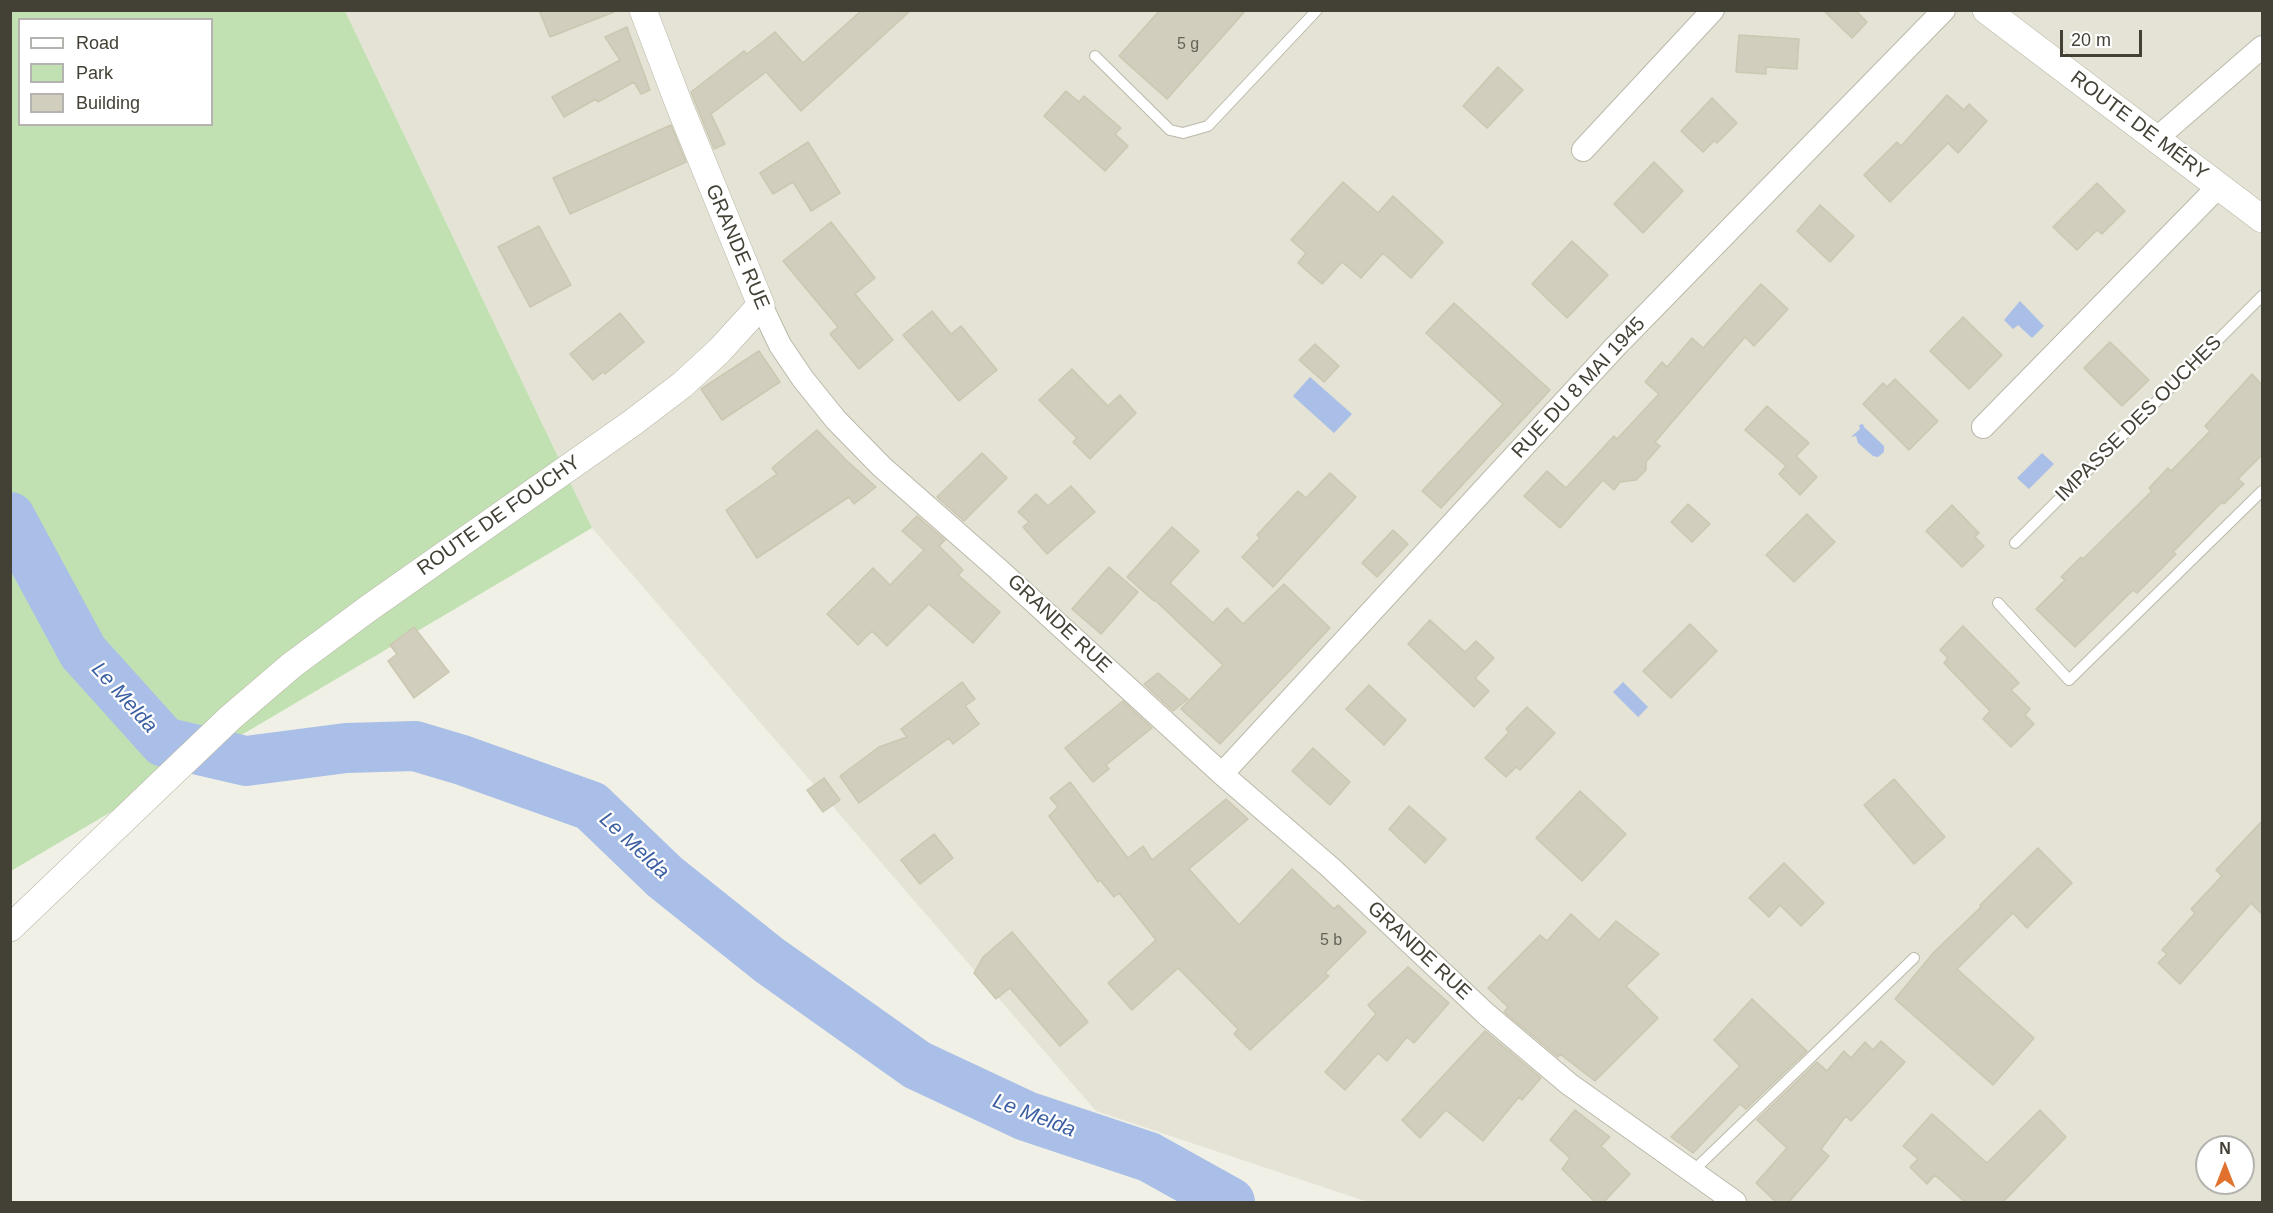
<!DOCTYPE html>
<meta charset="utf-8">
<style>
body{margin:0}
#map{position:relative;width:2273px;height:1213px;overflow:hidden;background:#f1f0e6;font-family:Arial,sans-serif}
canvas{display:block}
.frame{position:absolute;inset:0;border:12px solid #434136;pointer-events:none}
.legend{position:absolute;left:18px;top:18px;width:195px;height:108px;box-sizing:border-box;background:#fff;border:2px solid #b4b3af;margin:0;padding:8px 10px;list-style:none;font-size:18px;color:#434136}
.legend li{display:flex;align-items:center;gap:12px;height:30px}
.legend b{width:30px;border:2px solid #b4b3af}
.north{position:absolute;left:2195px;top:1135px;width:60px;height:60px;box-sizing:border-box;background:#fff;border:2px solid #b4b3af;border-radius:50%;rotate:0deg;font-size:16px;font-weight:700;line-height:24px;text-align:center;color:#434136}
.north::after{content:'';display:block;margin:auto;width:21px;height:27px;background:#e1722d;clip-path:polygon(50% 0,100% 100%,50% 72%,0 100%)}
.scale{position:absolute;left:2060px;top:30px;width:82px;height:27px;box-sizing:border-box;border:3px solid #434136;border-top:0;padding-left:8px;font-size:18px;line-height:21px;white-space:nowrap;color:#434136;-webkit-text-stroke:4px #fff;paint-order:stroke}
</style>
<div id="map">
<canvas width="2273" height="1213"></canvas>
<div class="frame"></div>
<ul class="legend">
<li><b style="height:8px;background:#fff"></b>Road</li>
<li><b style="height:16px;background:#c2e1b3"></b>Park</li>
<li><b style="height:16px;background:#d1cebd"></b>Building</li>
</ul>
<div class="north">N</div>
<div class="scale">20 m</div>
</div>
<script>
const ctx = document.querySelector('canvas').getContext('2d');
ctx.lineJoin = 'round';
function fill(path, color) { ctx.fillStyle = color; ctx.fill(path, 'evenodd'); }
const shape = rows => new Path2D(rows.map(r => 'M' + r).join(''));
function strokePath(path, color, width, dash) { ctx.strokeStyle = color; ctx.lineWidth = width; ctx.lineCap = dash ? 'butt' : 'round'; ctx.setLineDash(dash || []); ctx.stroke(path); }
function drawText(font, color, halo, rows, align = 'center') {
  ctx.font = font + ' Arial,sans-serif'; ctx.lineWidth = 4.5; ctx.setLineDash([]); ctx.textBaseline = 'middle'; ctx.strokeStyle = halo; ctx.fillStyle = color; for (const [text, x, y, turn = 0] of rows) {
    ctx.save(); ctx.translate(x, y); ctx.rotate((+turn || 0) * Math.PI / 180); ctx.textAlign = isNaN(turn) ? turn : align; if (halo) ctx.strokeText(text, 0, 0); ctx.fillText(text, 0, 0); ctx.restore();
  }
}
const residential = shape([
 [345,11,2262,11,2262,1202,1368,1202,1096,1111,592,528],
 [2207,1147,2243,1147,2243,1183,2207,1183]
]);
const green = shape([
 [10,11,345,11,592,528,11,871,12,599,10,592],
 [20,20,212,20,212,124,20,124]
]);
const water = shape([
 [2020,301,2044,326,2032,338,2018,325,2013,329,2004,320],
 [1310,377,1352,414,1334,433,1293,396],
 [1863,424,1864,427,1884,446,1884,452,1878,457,1873,456,1858,443,1856,436,1851,437,1860,429,1859,425],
 [2042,453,2054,464,2029,489,2017,478],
 [1623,682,1648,707,1638,717,1613,692]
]);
const river = shape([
 [10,517,83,652,164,742,246,761,346,748,415,746,462,760,591,806,665,877,769,960,917,1065,1026,1116,1149,1157,1230,1202]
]);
const building = shape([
 [539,10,614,10,614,12,550,37,539,10],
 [862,10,911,10,801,111,766,72,711,114,725,144,714,149,691,92,744,51,747,54,775,32,803,63,862,10],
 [1160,10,1246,10,1167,99,1119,56,1160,10],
 [1823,10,1855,10,1867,22,1852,38,1823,10],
 [627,27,650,90,641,94,634,82,598,102,596,99,564,117,552,97,620,60,605,37,627,27],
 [1739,35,1799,39,1797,69,1766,67,1766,74,1736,72,1739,35],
 [1498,67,1523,90,1487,128,1463,106,1498,67],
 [1066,91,1079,102,1084,96,1121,128,1115,134,1128,146,1105,171,1044,116,1066,91],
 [1947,95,1964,110,1969,104,1987,121,1958,153,1948,143,1890,202,1864,175,1897,142,1901,146,1947,95],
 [1712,98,1737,123,1717,143,1714,141,1703,152,1681,131,1712,98],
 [671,125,686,162,570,214,553,178,671,125],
 [808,142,840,193,811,211,793,182,773,194,760,173,808,142],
 [1654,162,1683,191,1643,233,1614,204,1654,162],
 [1343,182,1378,213,1393,196,1443,242,1411,278,1383,253,1361,278,1342,262,1322,284,1298,263,1306,253,1291,240,1343,182],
 [2097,183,2125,211,2102,234,2097,230,2077,250,2053,227,2097,183],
 [1820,205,1854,236,1830,262,1797,231,1820,205],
 [831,222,875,278,855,294,893,340,859,369,830,334,838,327,783,261,831,222],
 [539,226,571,285,530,307,498,247,539,226],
 [1572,241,1608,275,1567,318,1532,284,1572,241],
 [1761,284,1788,309,1754,346,1745,337,1655,442,1660,446,1646,462,1646,470,1636,480,1620,482,1614,490,1603,480,1560,528,1524,496,1547,471,1566,488,1614,436,1617,439,1659,394,1645,382,1662,362,1667,367,1692,338,1703,348,1761,284],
 [1454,303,1550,390,1441,508,1422,491,1503,404,1426,333,1454,303],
 [932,311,951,334,961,326,997,370,959,401,903,335,932,311],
 [620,313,644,342,605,374,603,372,593,380,570,354,620,313],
 [1963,317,2002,355,1969,389,1930,351,1963,317],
 [2110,342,2149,380,2122,406,2084,368,2110,342],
 [1315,344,1339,366,1324,382,1299,360,1315,344],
 [759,351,780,382,722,420,701,389,759,351],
 [1072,369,1108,406,1120,395,1136,413,1090,459,1073,442,1077,438,1039,400,1072,369],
 [2252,374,2262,385,2262,455,2238,479,2244,484,2224,504,2222,502,2173,552,2176,554,2137,593,2133,590,2075,647,2036,609,2065,580,2061,577,2081,557,2083,559,2152,491,2149,488,2168,468,2171,471,2210,431,2205,426,2252,374],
 [1895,379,1938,421,1909,450,1863,404,1883,383,1887,387,1895,379],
 [1767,406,1809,443,1796,456,1817,477,1800,495,1779,474,1786,466,1745,430,1767,406],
 [817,430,846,460,876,487,854,504,849,497,757,558,726,510,777,474,772,468,817,430],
 [982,453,1007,478,964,521,937,497,982,453],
 [1330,473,1356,497,1273,587,1242,557,1260,538,1257,535,1298,491,1306,498,1330,473],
 [1071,486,1095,512,1047,554,1023,527,1029,522,1018,512,1036,494,1048,506,1071,486],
 [1688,504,1710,524,1692,542,1671,522,1688,504],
 [1952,505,1979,533,1975,537,1984,546,1962,567,1926,531,1952,505],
 [1807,514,1835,542,1794,582,1766,555,1807,514],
 [917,516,945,540,939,546,963,570,958,575,1000,612,973,643,929,604,887,646,872,631,858,645,827,614,873,568,890,585,924,550,902,531,917,516],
 [1172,527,1199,551,1170,583,1213,623,1227,608,1243,624,1284,584,1330,628,1220,744,1181,709,1223,665,1155,600,1154,601,1127,577,1172,527],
 [1393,530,1408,544,1377,577,1362,563,1393,530],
 [1109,567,1138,592,1101,634,1072,609,1109,567],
 [1430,620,1465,652,1476,641,1494,658,1475,678,1489,691,1474,707,1408,644,1430,620],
 [1690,624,1717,651,1671,698,1643,671,1690,624],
 [1963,626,2019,683,2011,690,2030,709,2025,715,2034,724,2011,747,1983,719,1990,711,1944,663,1948,658,1940,650,1963,626],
 [414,627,449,672,414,698,388,661,397,654,390,645,414,627],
 [1158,673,1188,699,1173,711,1144,684,1158,673],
 [962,682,975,699,965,706,979,724,953,744,949,738,859,803,840,776,879,747,907,737,901,729,962,682],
 [1369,685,1406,720,1384,745,1346,709,1369,685],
 [1123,701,1152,728,1106,765,1109,769,1093,782,1065,748,1123,701],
 [1527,707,1555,733,1520,770,1516,767,1506,777,1485,758,1509,732,1506,729,1527,707],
 [1313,748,1350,782,1330,805,1292,771,1313,748],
 [824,778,840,800,823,812,807,790,824,778],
 [1894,779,1945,837,1914,864,1864,805,1894,779],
 [1070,782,1128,858,1143,846,1152,860,1226,799,1248,819,1189,869,1239,925,1292,869,1334,909,1338,905,1366,932,1325,973,1329,976,1250,1050,1234,1034,1238,1029,1178,968,1132,1010,1108,983,1156,940,1119,893,1114,897,1100,880,1098,882,1049,816,1058,807,1050,798,1070,782],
 [1580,791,1626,834,1582,881,1536,838,1580,791],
 [1409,806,1446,839,1425,863,1389,829,1409,806],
 [2262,821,2262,914,2251,903,2180,984,2158,963,2167,954,2162,950,2195,913,2191,909,2222,876,2216,870,2262,821],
 [934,834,953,858,920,884,901,860,934,834],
 [2038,848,2072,883,2027,928,2013,913,1957,969,2034,1038,1993,1085,1895,999,1934,952,1981,907,1980,905,2038,848],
 [1784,863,1824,903,1801,926,1780,905,1769,917,1749,898,1784,863],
 [1571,914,1599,940,1616,921,1659,954,1626,986,1658,1018,1595,1081,1560,1054,1558,1057,1504,1012,1508,1007,1488,988,1540,935,1547,941,1571,914],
 [1012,932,1088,1022,1060,1046,1010,988,996,999,974,973,983,957,1012,932],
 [1408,967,1449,1003,1414,1043,1407,1037,1387,1061,1378,1053,1345,1090,1325,1072,1376,1014,1368,1005,1408,967],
 [1752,999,1807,1051,1746,1109,1740,1104,1693,1153,1671,1137,1740,1066,1714,1040,1752,999],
 [1485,1031,1541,1078,1522,1100,1519,1097,1483,1141,1446,1110,1420,1138,1402,1120,1485,1031],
 [1881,1041,1905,1062,1851,1121,1846,1116,1821,1149,1829,1156,1788,1203,1777,1203,1756,1183,1787,1148,1757,1120,1817,1062,1827,1071,1844,1051,1851,1058,1865,1042,1873,1050,1881,1041],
 [1575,1110,1610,1137,1601,1146,1630,1174,1603,1203,1596,1203,1562,1169,1570,1158,1550,1140,1575,1110],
 [2040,1110,2066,1137,2002,1203,1966,1203,1935,1175,1927,1184,1910,1167,1918,1159,1903,1146,1932,1114,1987,1163,2040,1110]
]);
const service = shape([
 [1095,56,1170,130,1183,133,1208,126,1317,10],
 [2015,543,2262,296],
 [1998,603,2069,680,2262,491],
 [1692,1172,1914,958]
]);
const minor = shape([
 [2156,139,2262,47],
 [1583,150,1713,10],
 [761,305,780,345,803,379,836,420,882,467,998,569,1222,774,1331,868,1486,1014,1569,1084,1735,1202],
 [1983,427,2219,186],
 [1222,774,1615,347,1944,10]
]);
const tertiary = shape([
 [1986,10,2262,219],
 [10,928,230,718,292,665,369,608,632,423,682,385,719,351,761,305,680,107,643,10]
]);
const numberNames = [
 ["5 g",1188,45],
 ["5 b",1331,941]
];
const streetNames = [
 ["ROUTE DE MÉRY",2139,126,37],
 ["GRANDE RUE",737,247,67],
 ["RUE DU 8 MAI 1945",1579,388,-47],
 ["IMPASSE DES OUCHES",2139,419,-45],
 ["ROUTE DE FOUCHY",499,516,-35],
 ["GRANDE RUE",1059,624,43],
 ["GRANDE RUE",1419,951,43]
];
const waterNames = [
 ["Le Melda",124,698,48],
 ["Le Melda",634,846,43],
 ["Le Melda",1034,1116,21]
];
fill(residential, '#e4e3d5');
fill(green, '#c2e1b3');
fill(water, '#a9bfe7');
strokePath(river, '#a9bfe7', 50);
fill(building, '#d1cebd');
strokePath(building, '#cbc7b1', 1.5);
strokePath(service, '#bbb9aa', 12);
strokePath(minor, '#bbb9aa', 24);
strokePath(tertiary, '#bbb9aa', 28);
strokePath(service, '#fff', 10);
strokePath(minor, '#fff', 22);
strokePath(tertiary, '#fff', 27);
drawText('16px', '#666458', null, numberNames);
drawText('20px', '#434136', '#fff', streetNames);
drawText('italic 21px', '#3c5fa2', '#fff', waterNames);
</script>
